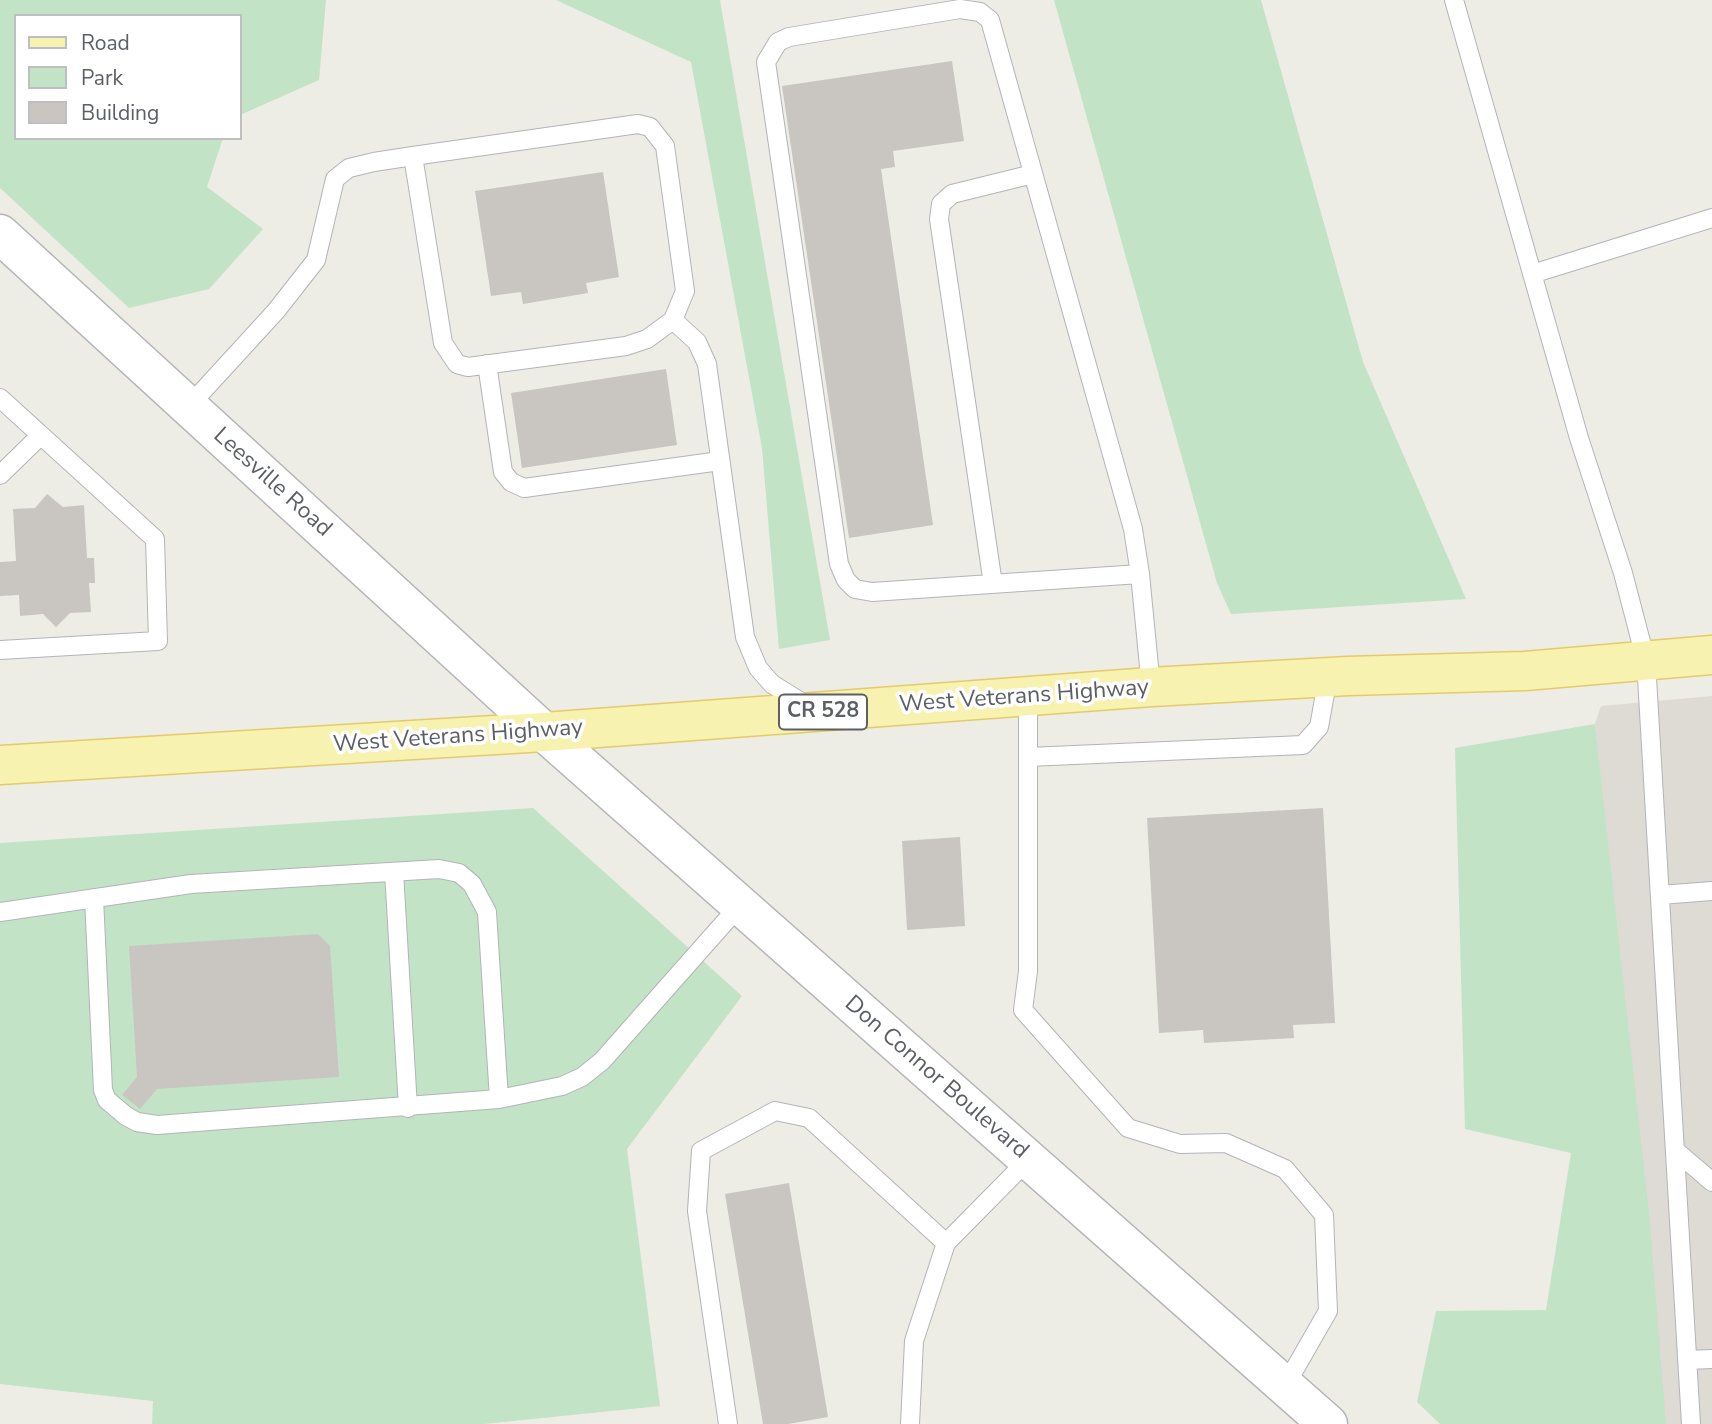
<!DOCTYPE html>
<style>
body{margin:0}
#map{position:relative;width:1712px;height:1424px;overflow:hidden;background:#edece5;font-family:"Nunito Sans",sans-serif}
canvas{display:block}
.legend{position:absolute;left:14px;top:14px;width:228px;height:126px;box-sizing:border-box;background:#fff;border:2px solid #bebfc1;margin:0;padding:9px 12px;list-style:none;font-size:21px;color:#5c5f64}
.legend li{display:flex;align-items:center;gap:14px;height:35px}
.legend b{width:35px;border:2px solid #bebfc1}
</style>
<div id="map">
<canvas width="1712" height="1424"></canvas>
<ul class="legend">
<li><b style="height:9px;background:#f7f2b0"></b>Road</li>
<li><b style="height:19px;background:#c3e3c6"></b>Park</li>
<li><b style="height:19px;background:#c9c6c2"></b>Building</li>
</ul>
</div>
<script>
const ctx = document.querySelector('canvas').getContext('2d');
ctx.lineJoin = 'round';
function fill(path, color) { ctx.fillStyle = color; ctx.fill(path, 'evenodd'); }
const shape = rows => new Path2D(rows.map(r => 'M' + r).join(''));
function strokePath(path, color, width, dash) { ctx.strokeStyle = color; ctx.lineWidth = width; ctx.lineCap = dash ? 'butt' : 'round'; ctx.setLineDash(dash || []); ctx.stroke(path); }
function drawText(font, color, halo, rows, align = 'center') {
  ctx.font = font + ' "Nunito Sans",sans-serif'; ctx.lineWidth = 7; ctx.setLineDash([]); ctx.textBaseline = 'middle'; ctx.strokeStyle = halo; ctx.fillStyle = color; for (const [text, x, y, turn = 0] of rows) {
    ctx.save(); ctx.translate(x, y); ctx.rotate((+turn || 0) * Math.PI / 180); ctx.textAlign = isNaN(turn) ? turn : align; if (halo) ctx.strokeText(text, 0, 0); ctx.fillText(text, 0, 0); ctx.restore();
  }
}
const education = shape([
 [1712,696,1712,1424,1663,1424,1595,724,1601,706]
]);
const green = shape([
 [0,0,326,0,319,80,240,115,240,16,16,16,16,138,223,138,207,187,263,229,209,289,129,308,0,188],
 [556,0,720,0,830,640,779,649,762,448,691,62],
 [1054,0,1261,0,1363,362,1466,599,1231,614,1217,583],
 [1595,724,1649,1213,1666,1424,1440,1424,1417,1402,1436,1311,1546,1310,1571,1153,1465,1129,1455,748],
 [533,808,742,996,627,1149,660,1406,484,1424,152,1424,153,1401,0,1384,0,843]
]);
const building = shape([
 [952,61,964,141,893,151,895,167,881,169,933,525,849,538,782,86],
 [603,172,619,277,586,283,588,293,523,304,521,292,491,296,475,191],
 [666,369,677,445,522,468,511,393],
 [47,494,63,507,84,505,87,558,94,558,95,583,89,583,91,612,70,613,56,627,43,614,20,616,19,595,0,596,0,562,16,561,13,509,35,508],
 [1323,808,1335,1023,1293,1025,1294,1038,1204,1043,1203,1030,1159,1033,1147,818],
 [960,837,965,926,907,930,902,841],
 [318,934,330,946,339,1077,157,1089,140,1109,122,1095,137,1077,129,946],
 [789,1183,828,1417,788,1424,763,1424,725,1194]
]);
const service = shape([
 [1454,0,1579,438,1623,573,1646,661,1691,1424],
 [1532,274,1712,218],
 [673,320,697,342,707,364,745,637,758,668,772,684,809,707],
 [487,364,503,472,511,482,524,488,720,461],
 [0,398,155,539,158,641,0,650],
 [189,406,276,311,316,260,335,179,349,168,374,162,413,156,638,124,650,127,665,146,685,291,673,320,647,339,626,346,468,367,457,364,443,343,413,156],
 [0,475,41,435],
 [1140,574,872,592,855,589,846,580,839,564,766,62,778,42,789,37,960,9,980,12,990,20,1133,529,1140,574,1151,687],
 [993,584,939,219,941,204,952,194,1033,174],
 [1028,698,1028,971,1023,1010,1128,1128,1180,1144,1226,1143,1285,1169,1324,1215,1328,1311,1285,1386],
 [1028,757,1303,745,1319,727,1328,677],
 [394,872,408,1108],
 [1660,895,1712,891],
 [94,898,103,1090,107,1100,126,1116,137,1122,157,1125,499,1099,562,1086,582,1077,602,1061,740,905],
 [0,912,191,884,439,869,459,873,472,884,487,912,499,1099],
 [1676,1151,1712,1182],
 [1687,1360,1712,1359],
 [728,1424,697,1211,701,1151,775,1111,809,1118,946,1243,1028,1160],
 [910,1424,914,1341,946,1243]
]);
const tertiary = shape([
 [0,234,544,732,1328,1424]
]);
const primary = shape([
 [0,765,544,732,1151,687,1348,676,1525,671,1712,655]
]);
const shields = [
 [823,712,88]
];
const shieldNames = [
 ["CR 528",823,712]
];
const streetNames = [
 ["Leesville Road",272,483,42],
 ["West Veterans Highway",1024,697,-4],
 ["West Veterans Highway",458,737,-4],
 ["Don Connor Boulevard",936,1078,41]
];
fill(education, '#dddbd3');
fill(green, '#c3e3c6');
fill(building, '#c9c6c2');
strokePath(service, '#b2b4b8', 20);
strokePath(tertiary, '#b2b4b8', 41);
strokePath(primary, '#e4cb67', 41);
strokePath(service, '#fff', 18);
strokePath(tertiary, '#fff', 38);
strokePath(primary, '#f7f2b0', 38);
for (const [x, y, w] of shields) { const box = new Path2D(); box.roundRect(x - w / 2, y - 17.5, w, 35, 5); ctx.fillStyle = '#fff'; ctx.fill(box); strokePath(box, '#5c5f64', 2); }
drawText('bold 21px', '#5c5f64', null, shieldNames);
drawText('23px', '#5c5f64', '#fff', streetNames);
</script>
